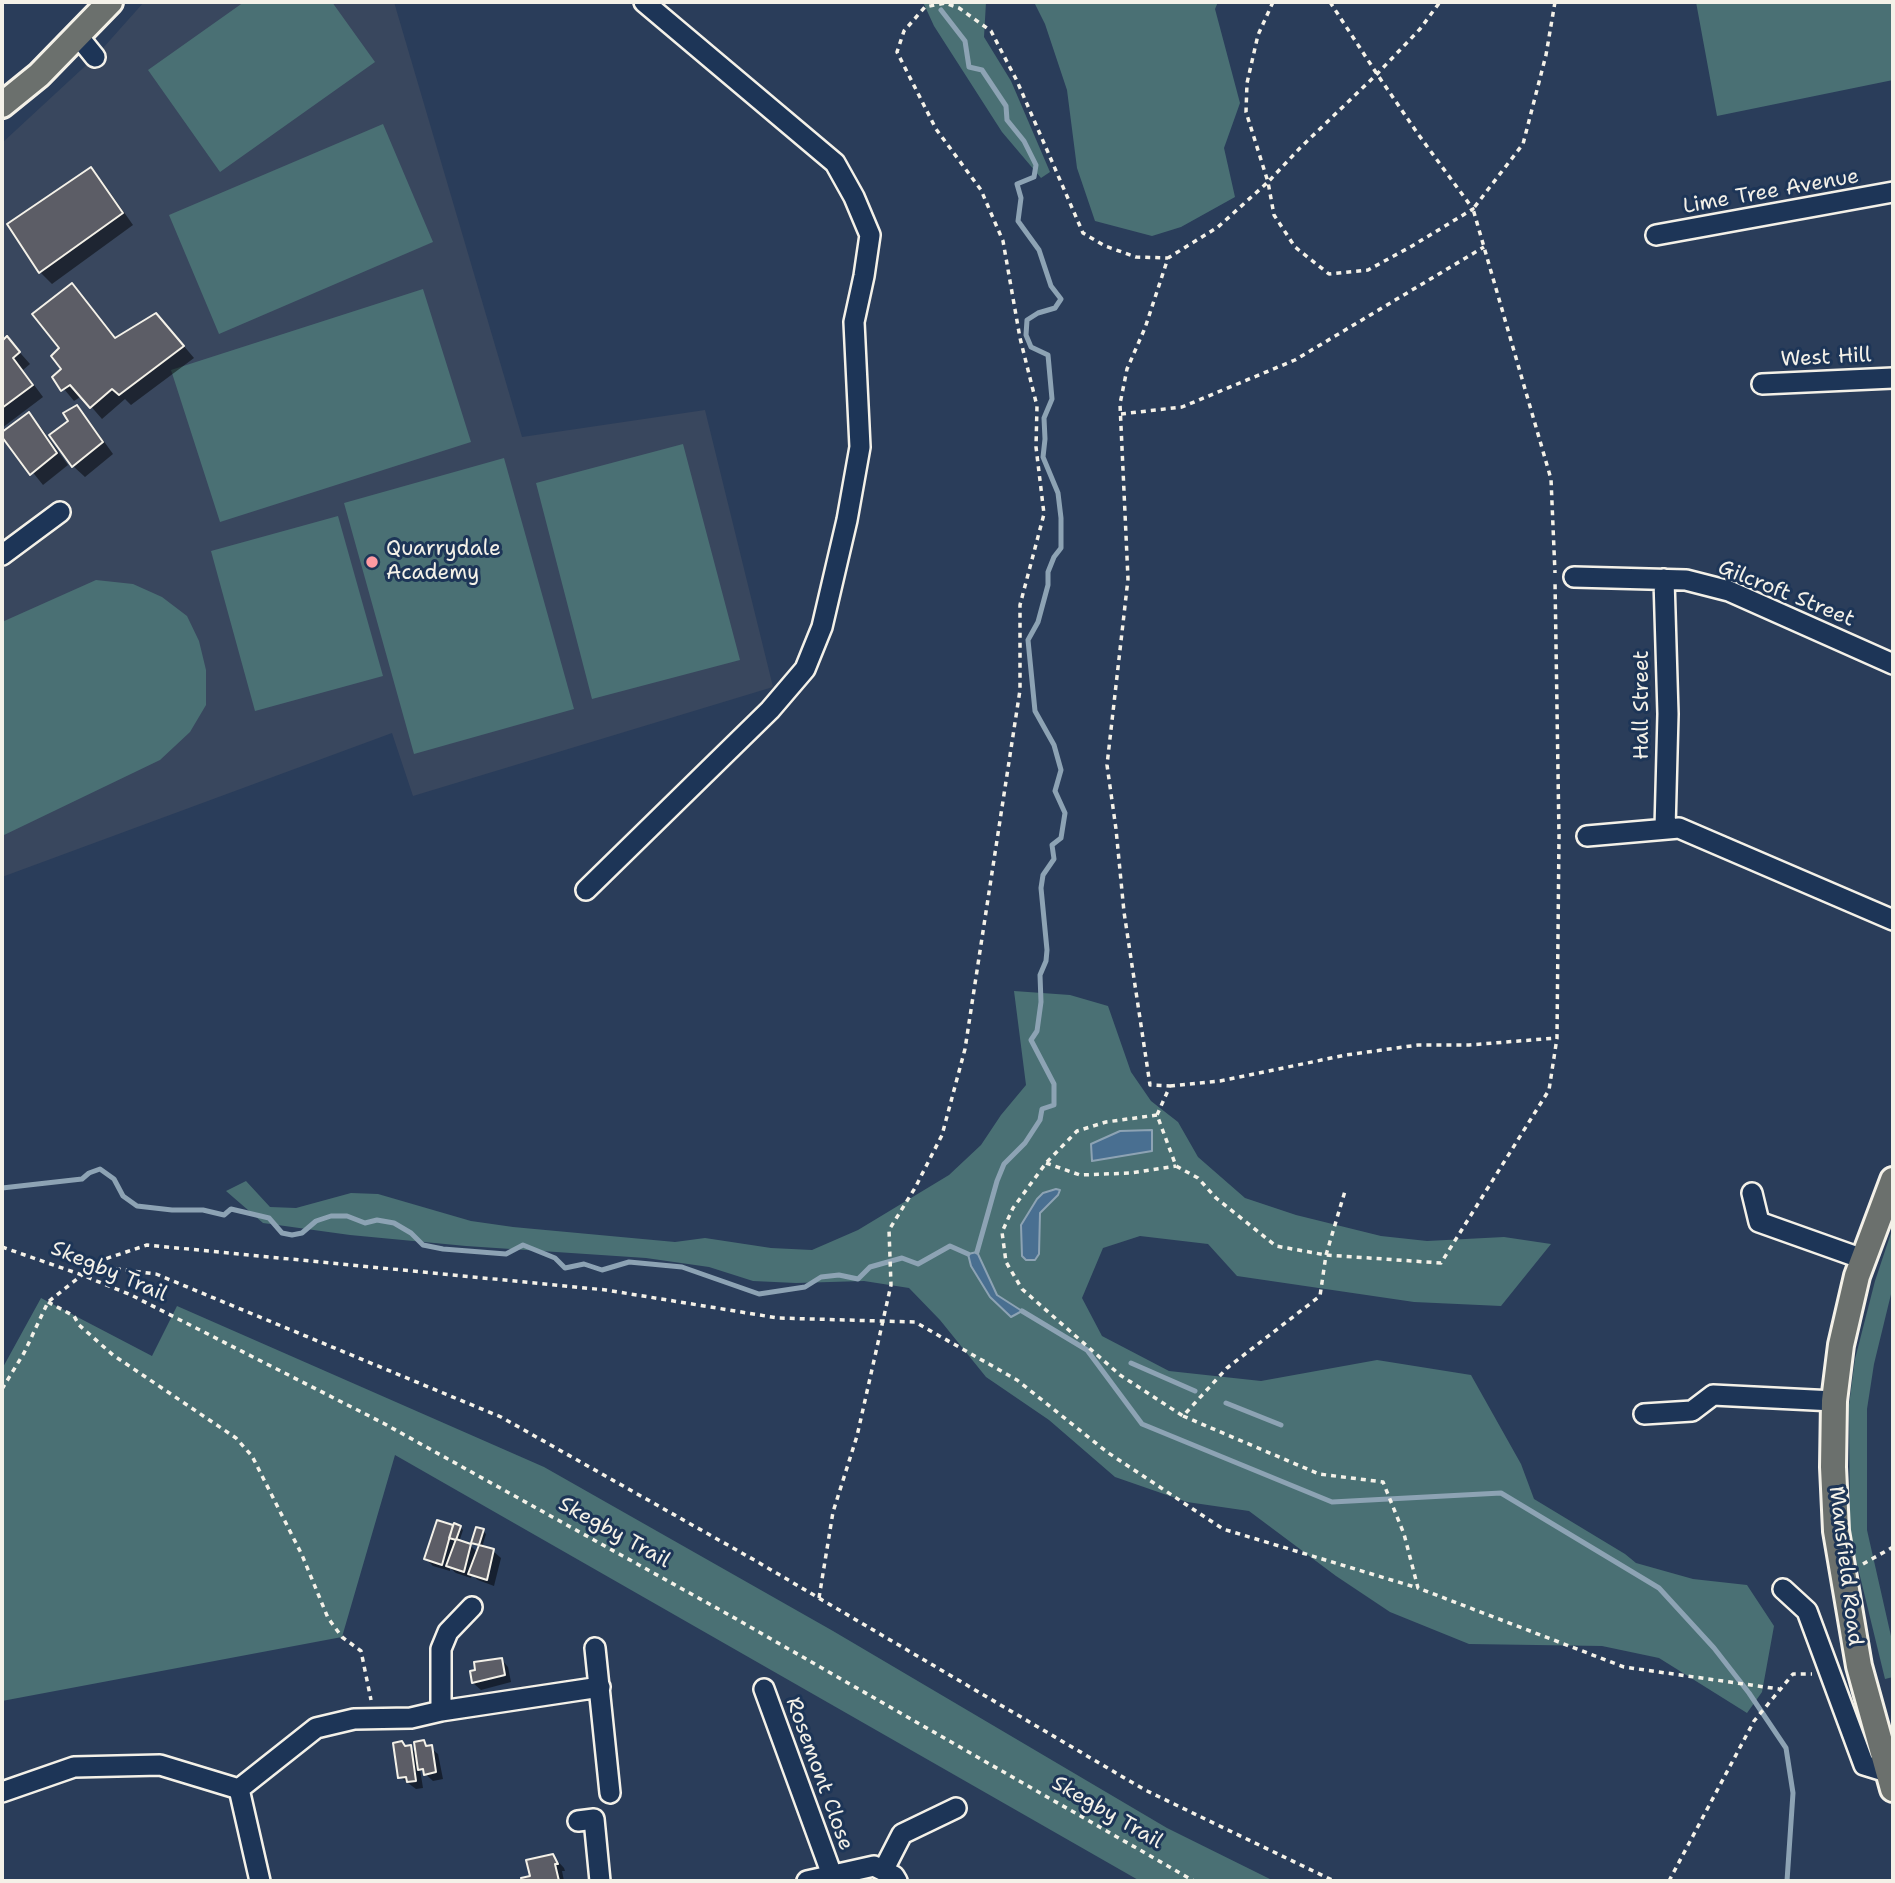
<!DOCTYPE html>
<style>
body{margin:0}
#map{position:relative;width:1895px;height:1883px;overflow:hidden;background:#2a3d5a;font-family:"Shantell Sans",sans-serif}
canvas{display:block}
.frame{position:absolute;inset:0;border:4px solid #f4f1e8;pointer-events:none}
</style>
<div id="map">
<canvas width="1895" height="1883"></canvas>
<div class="frame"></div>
</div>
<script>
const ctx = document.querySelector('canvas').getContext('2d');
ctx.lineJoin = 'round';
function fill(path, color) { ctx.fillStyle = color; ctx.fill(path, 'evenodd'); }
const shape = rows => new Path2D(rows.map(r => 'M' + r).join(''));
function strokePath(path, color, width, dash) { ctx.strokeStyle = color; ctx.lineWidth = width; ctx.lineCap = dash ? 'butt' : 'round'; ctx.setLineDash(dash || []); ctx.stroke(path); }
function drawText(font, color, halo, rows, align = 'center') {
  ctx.font = font + ' "Shantell Sans",sans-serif'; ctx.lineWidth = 6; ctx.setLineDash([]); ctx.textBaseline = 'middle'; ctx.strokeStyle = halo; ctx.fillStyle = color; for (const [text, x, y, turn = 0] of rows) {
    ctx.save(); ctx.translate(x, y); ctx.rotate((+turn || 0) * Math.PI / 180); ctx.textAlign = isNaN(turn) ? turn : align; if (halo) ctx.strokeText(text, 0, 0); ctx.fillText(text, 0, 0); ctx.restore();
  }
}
const built = shape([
 [144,2,394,2,522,437,705,410,773,687,413,796,392,733,2,877,2,143,95,57]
]);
const green = shape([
 [244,2,332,2,375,62,220,172,148,70],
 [923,2,986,2,984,37,1011,81,1050,172,1041,178,1002,132,934,26],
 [1034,2,1218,2,1215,9,1240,103,1224,148,1235,197,1181,227,1152,236,1095,221,1077,168,1067,90,1045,24],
 [1696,2,1893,2,1893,80,1717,116],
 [383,124,433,242,219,334,169,215],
 [423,289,471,442,220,522,171,370],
 [683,444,740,660,592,699,536,483],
 [504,458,574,709,414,754,344,503],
 [338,516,383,676,255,711,211,551],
 [96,580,133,584,162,597,187,616,199,641,206,670,206,705,190,732,160,760,2,836,2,622],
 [1014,991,1070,995,1108,1006,1131,1072,1151,1101,1178,1122,1198,1157,1245,1198,1296,1215,1381,1236,1427,1241,1504,1237,1551,1244,1501,1306,1414,1302,1237,1276,1208,1244,1140,1236,1103,1248,1082,1298,1102,1336,1169,1371,1261,1381,1377,1360,1471,1375,1521,1464,1534,1499,1625,1554,1636,1563,1693,1579,1747,1585,1774,1626,1762,1692,1747,1713,1659,1658,1602,1646,1469,1644,1390,1612,1336,1576,1249,1511,1187,1502,1115,1477,1049,1420,986,1377,940,1320,909,1288,864,1281,796,1283,753,1281,709,1267,646,1258,466,1246,350,1235,263,1223,226,1191,246,1181,270,1207,296,1208,351,1193,378,1194,471,1221,513,1227,675,1242,705,1238,771,1248,812,1250,858,1230,949,1175,981,1145,1001,1115,1026,1085],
 [1893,1227,1893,1286,1874,1364,1867,1409,1867,1530,1893,1645,1893,1677,1885,1679,1850,1535,1849,1405,1855,1359,1875,1281],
 [41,1298,152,1356,177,1306,544,1467,833,1631,1167,1828,1274,1881,1140,1881,395,1455,342,1637,2,1701,2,1369]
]);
const water = shape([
 [1152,1130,1152,1151,1092,1161,1091,1144,1120,1131,1152,1130],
 [1056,1189,1060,1190,1058,1195,1040,1213,1039,1254,1035,1260,1026,1260,1022,1256,1021,1225,1037,1199,1043,1193,1056,1189],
 [977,1252,997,1295,1022,1311,1011,1317,990,1297,971,1266,968,1254,977,1252]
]);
const shadow = shape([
 [90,169,102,181,133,225,52,284,40,272,10,224],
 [72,285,117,339,167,326,194,358,131,405,125,399,102,419,82,396,74,401,54,377,63,370,62,349],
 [7,338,30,364,23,370,43,397,2,428,2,341],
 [77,407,88,419,113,454,85,477,73,466,70,422],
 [28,415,40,426,68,465,43,485,2,434],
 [439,1522,460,1527,463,1530,459,1542,470,1545,478,1553,480,1547,473,1543,483,1531,486,1534,482,1547,493,1551,501,1558,494,1586,478,1580,472,1575,471,1578,456,1573,450,1568,450,1571,433,1566,426,1559],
 [501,1659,508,1667,511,1682,481,1690,473,1683,477,1671],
 [423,1742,438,1754,443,1779,433,1781,420,1769,423,1788,416,1789,400,1777,406,1748,410,1747,417,1754],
 [553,1856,564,1868,565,1871,562,1871,564,1881,524,1881,523,1879,532,1877]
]);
const stream = shape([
 [941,10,965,41,969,67,982,70,1006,106,1007,120,1024,141,1036,165,1034,177,1017,184,1021,198,1018,221,1039,250,1051,286,1061,299,1055,308,1038,313,1027,320,1026,335,1031,347,1048,355,1052,399,1044,418,1045,439,1043,457,1058,493,1061,518,1061,548,1054,557,1048,572,1048,585,1038,622,1028,640,1035,711,1054,745,1061,770,1055,791,1065,813,1061,838,1052,845,1054,859,1043,875,1041,888,1047,950,1046,961,1040,975,1041,1002,1037,1031,1031,1040,1054,1084,1054,1105,1042,1109,1040,1120,1025,1143,1004,1164,997,1181,977,1252],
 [2,1188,82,1179,89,1173,100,1169,114,1179,123,1196,137,1206,172,1210,203,1210,224,1215,231,1209,269,1218,282,1233,292,1235,302,1233,316,1221,331,1216,347,1216,365,1223,377,1220,394,1223,411,1233,423,1245,443,1249,506,1254,523,1245,555,1258,565,1268,584,1264,602,1270,629,1262,682,1267,759,1294,805,1287,821,1277,839,1275,858,1279,870,1267,902,1258,918,1264,950,1246,968,1254],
 [1022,1311,1087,1350,1142,1424,1332,1502,1501,1493,1659,1588,1714,1648,1749,1693,1786,1748,1793,1793,1787,1881],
 [1131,1363,1195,1391],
 [1226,1403,1281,1425]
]);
const building = shape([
 [91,167,123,213,39,273,7,224,91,167],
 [72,283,115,338,156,313,184,346,119,395,112,389,90,408,70,385,61,391,52,377,61,369,51,356,59,348,32,314,72,283],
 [7,336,20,352,13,358,33,385,2,408,2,341,7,336],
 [77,405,103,442,72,467,49,435,68,421,63,413,77,405],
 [29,412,57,453,30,475,2,437,2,432,29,412],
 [437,1520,453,1525,442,1565,424,1559,437,1520],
 [454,1523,461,1526,456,1540,449,1538,454,1523],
 [476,1527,484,1529,479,1545,471,1543,476,1527],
 [456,1539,471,1544,464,1572,446,1566,456,1539],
 [479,1545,494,1549,487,1580,468,1574,479,1545],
 [502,1658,505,1675,472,1683,470,1671,475,1670,474,1662,502,1658],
 [424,1740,426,1746,432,1745,436,1772,424,1775,423,1769,418,1770,414,1742,424,1740],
 [402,1741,405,1746,411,1745,416,1781,407,1782,406,1777,398,1778,393,1743,402,1741],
 [553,1854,558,1864,555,1864,559,1881,522,1881,521,1878,530,1876,526,1860,553,1854]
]);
const path = shape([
 [1273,2,1258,35,1247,83,1246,112,1268,182,1218,227,1168,258,1145,328,1127,369,1120,404,1128,579,1107,765,1116,829,1124,912,1150,1085,1170,1086,1157,1115,1176,1166,1198,1178,1216,1198,1276,1246,1326,1255,1441,1263,1549,1090,1557,1038,1559,836,1555,581],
 [1330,2,1377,74,1418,134,1473,209,1412,246,1368,270,1329,274,1295,247,1274,215,1268,182,1300,148,1377,74,1420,29,1440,2],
 [1555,2,1546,55,1523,144,1473,209,1551,479,1555,573],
 [1121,414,1182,407,1295,360,1484,247],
 [1170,1086,1220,1081,1346,1055,1418,1045,1469,1045,1556,1038],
 [1157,1115,1106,1122,1077,1131,1046,1163,1013,1208,1002,1232,1006,1262,1022,1289,1120,1375,1183,1416,1227,1368,1320,1296,1326,1255,1345,1191],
 [1046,1163,1080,1175,1131,1173,1176,1166],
 [2,1247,82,1275,131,1295,383,1423,731,1616,1194,1881],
 [102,1267,105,1259,147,1245,606,1290,778,1318,915,1322,1017,1380,1107,1452,1223,1529,1418,1588],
 [48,1302,74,1316,79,1325,113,1355,236,1438,252,1456,302,1555,328,1618,342,1637,361,1651,371,1700],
 [2,1389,24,1353,48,1302,82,1275,86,1268,102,1267,156,1274,501,1417,756,1561,1145,1790,1334,1881],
 [1183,1416,1319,1474,1383,1482,1404,1534,1418,1588,1624,1667,1779,1689],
 [1863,1564,1893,1547],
 [819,1598,833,1512,857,1436,891,1285,889,1230,915,1188,942,1135,965,1049,1020,690,1020,605,1044,514,1036,447,1037,406,1020,338,1003,241,981,190,936,129,897,52,904,31,925,7,945,3,959,8,991,31,1017,81,1083,233,1105,246,1136,257,1168,258],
 [1669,1881,1754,1721,1793,1674,1812,1674]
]);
const minor = shape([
 [78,36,95,57],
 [1656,235,1893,192],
 [1762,384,1893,378],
 [2,555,60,512],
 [1574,577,1686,580,1729,591,1893,664],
 [1664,579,1668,714,1665,829],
 [1587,836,1679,828,1893,920],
 [586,890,770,710,805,669,822,627,847,520,860,447,854,322,864,276,870,235,854,197,835,163,644,2],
 [1752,1193,1759,1222,1863,1259],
 [1644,1414,1692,1411,1713,1395,1834,1401],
 [1783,1589,1807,1611,1864,1765,1890,1773],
 [595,1648,610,1793],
 [764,1689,832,1875],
 [441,1711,441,1649,448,1632,472,1607],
 [239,1789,316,1728,354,1719,411,1718,441,1711,600,1687],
 [2,1792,74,1767,160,1765,239,1789,260,1881],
 [578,1821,594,1819,600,1881],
 [884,1869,902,1834,956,1808],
 [807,1881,874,1866,894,1876,897,1881]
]);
const major = shape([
 [2,105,39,75,110,2],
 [1893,1180,1857,1276,1841,1345,1834,1401,1833,1467,1836,1531,1859,1666,1893,1789]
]);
const markers = [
 [372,562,7,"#ff9aa2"]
];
const streetNames = [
 ["Lime Tree Avenue",1771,192,-10],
 ["West Hill",1826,358,-3],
 ["Gilcroft Street",1786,594,22],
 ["Hall Street",1643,705,-90],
 ["Skegby Trail",109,1272,23],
 ["Skegby Trail",614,1533,29],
 ["Mansfield Road",1845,1566,83],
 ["Rosemont Close",819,1774,70],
 ["Skegby Trail",1107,1813,30]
];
const poiNames = [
 ["Quarrydale",386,550],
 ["Academy",386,574]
];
fill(built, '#39475e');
fill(green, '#4a7074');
fill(water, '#496f91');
strokePath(water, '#8da3b4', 2);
fill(shadow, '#0007');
strokePath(stream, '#8da3b4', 5);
fill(building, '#5c5d66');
strokePath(building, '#f4f1e8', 2);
strokePath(minor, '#f4f1e8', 24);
strokePath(major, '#f4f1e8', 30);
strokePath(path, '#f4f1e8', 3.5, [5, 5]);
strokePath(minor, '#1d3557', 19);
strokePath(major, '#6b706d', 24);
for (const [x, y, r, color] of markers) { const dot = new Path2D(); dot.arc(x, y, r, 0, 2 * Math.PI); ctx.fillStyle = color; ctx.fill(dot); strokePath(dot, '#1d3557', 2.5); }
drawText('21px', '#f4f1e8', '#1d3557', streetNames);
drawText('21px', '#f4f1e8', '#1d3557', poiNames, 'left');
</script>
